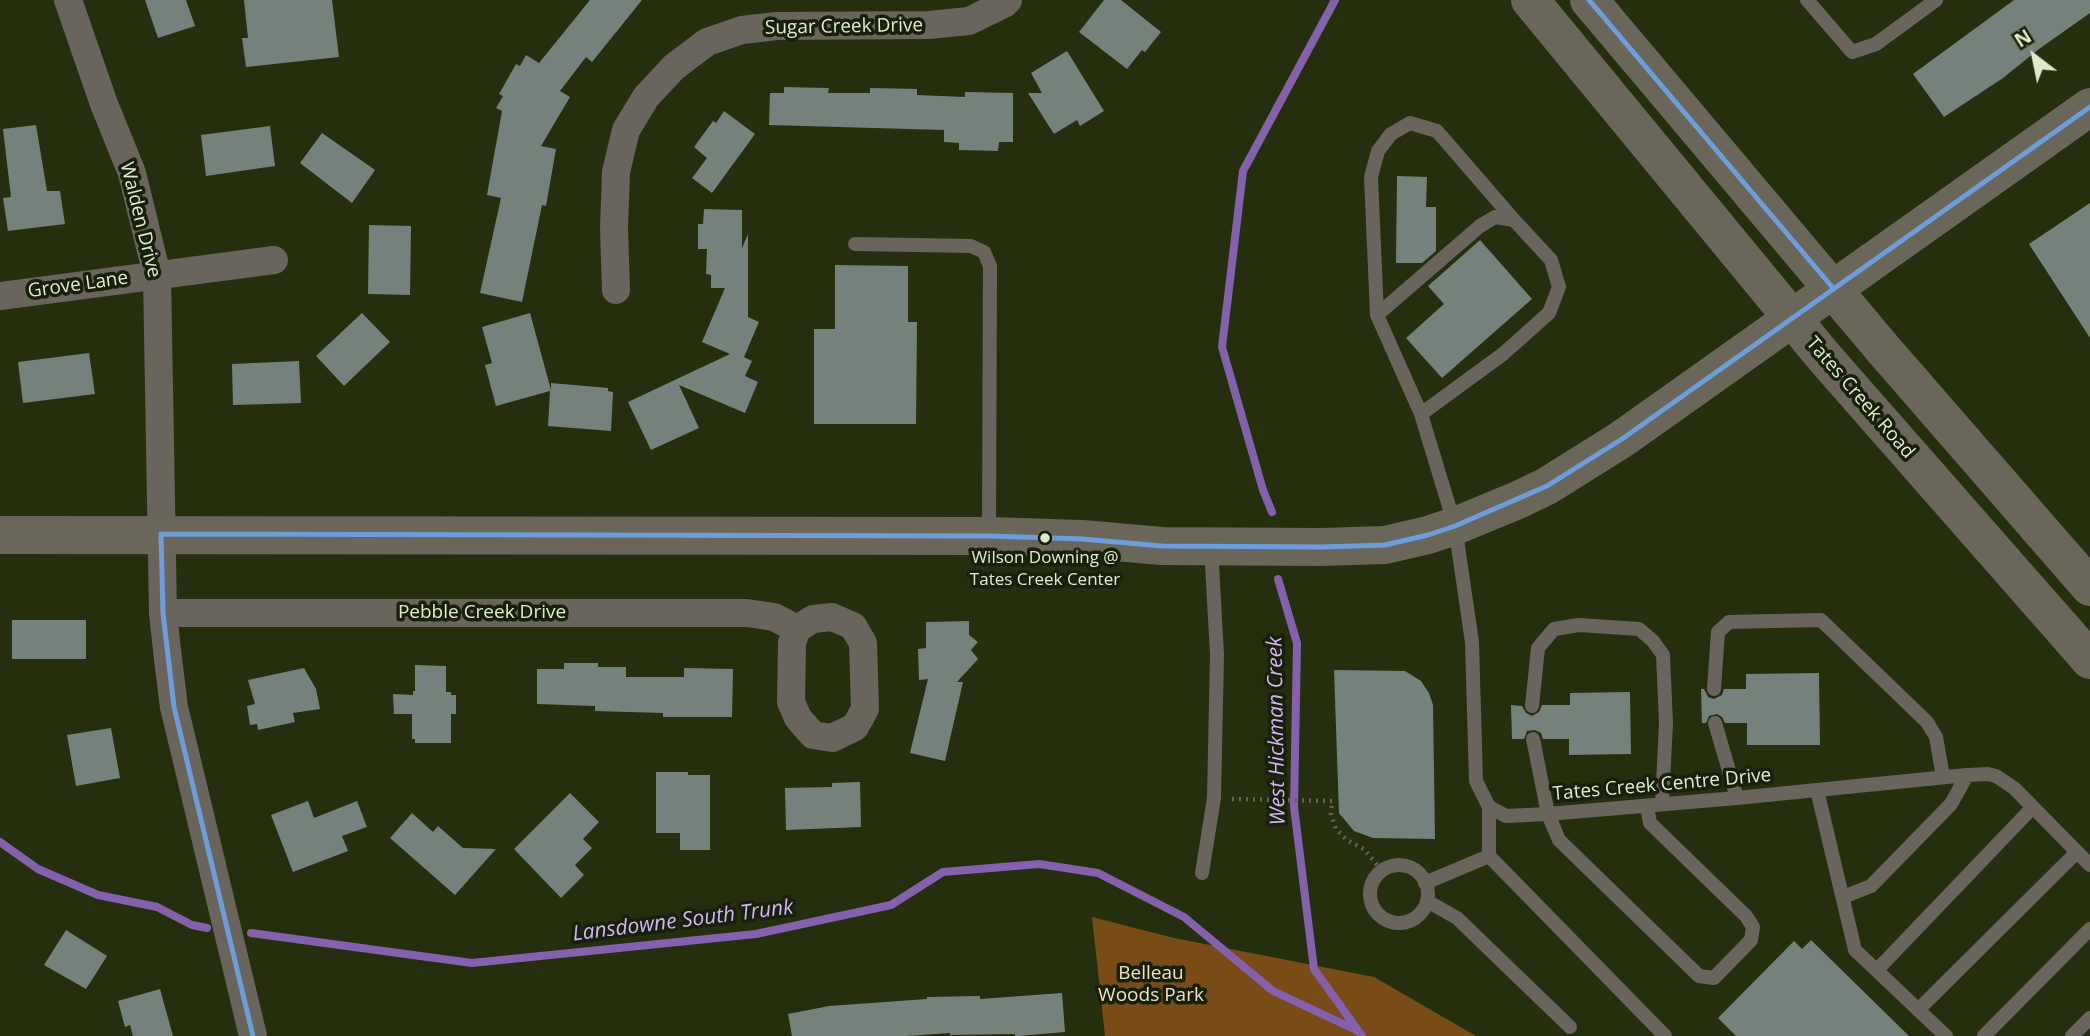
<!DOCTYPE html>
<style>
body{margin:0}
#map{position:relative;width:2090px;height:1036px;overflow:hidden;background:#262f0d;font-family:"Open Sans",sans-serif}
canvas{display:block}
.north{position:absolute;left:1999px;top:21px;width:70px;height:70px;-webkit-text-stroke:5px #192009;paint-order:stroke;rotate:328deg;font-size:19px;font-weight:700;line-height:28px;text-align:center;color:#dfeacc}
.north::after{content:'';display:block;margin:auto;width:24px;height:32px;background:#dfeacc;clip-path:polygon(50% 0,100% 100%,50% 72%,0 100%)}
</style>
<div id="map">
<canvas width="2090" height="1036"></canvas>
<div class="north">N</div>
</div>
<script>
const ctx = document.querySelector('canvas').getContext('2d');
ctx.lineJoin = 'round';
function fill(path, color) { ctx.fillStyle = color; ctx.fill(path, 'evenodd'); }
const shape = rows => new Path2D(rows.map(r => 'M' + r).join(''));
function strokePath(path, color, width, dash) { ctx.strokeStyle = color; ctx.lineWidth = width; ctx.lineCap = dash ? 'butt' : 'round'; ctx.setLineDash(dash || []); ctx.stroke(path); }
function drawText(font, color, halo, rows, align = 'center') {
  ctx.font = font + ' "Open Sans",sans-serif'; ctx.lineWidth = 7; ctx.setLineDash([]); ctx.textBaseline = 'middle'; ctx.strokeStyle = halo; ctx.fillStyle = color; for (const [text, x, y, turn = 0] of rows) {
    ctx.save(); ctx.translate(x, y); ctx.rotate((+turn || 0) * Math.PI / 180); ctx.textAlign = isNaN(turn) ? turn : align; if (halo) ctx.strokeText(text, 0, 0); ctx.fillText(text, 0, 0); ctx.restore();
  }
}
const green = shape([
 [1092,917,1174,938,1374,977,1476,1036,1105,1036]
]);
const stream = shape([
 [1272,512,1263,490,1222,347,1243,171,1335,0],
 [1278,579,1297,643,1294,807,1314,969,1362,1036],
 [0,842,38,869,98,895,157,907,192,925,207,928],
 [251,933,472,963,756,934,891,905,943,872,1039,864,1098,873,1184,917,1273,991,1356,1030]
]);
const building = shape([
 [145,0,186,0,195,26,158,38],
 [244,0,332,0,339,57,246,67,242,38,248,38],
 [590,0,642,0,592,62,586,57,560,91,570,97,541,146,556,149,546,206,542,205,522,302,480,293,501,198,487,195,502,111,496,108,503,96,499,94,516,64,520,66,526,55,539,63],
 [1104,0,1121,0,1161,32,1145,52,1142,50,1127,69,1079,32],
 [2014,0,2090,0,2090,13,2039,49,2003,78,1944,117,1913,74],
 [1067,51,1104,111,1080,126,1077,120,1054,134,1028,93,1042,93,1031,73],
 [784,87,829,88,828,93,870,93,870,88,917,89,917,95,965,97,965,92,1013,93,1013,142,999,142,998,151,959,150,959,143,944,142,944,130,769,125,770,93,784,93],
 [724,111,755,134,712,193,692,178,707,158,694,147,713,121,716,123],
 [36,125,47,191,60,191,65,224,8,231,3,198,11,197,3,129],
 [270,126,275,166,206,176,201,135],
 [322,133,375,170,352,203,300,163],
 [1397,176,1427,177,1426,207,1436,207,1436,251,1422,263,1396,263],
 [2090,203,2090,338,2029,244],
 [704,209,742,210,742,248,748,234,748,317,759,322,744,357,752,361,745,376,758,382,745,413,679,385,699,428,651,450,628,402,730,354,702,342,725,288,711,288,711,275,706,274,707,249,698,249,698,224,703,224],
 [369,225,411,226,410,295,368,294],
 [1480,240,1532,299,1442,378,1406,338,1444,304,1428,286],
 [835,265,908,266,908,322,917,322,916,424,814,424,814,329,835,329],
 [362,313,390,342,344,386,316,356],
 [530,313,551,390,551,383,608,388,608,391,613,392,611,431,548,426,550,391,496,406,485,365,492,363,482,327],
 [89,353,95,394,23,403,18,362],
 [299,361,301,403,233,405,232,364],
 [12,620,86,620,86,659,12,659],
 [969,621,969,635,978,642,971,650,978,659,957,682,963,682,945,761,910,753,928,679,919,680,918,649,926,648,926,622],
 [564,663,598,663,598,667,626,667,626,677,684,677,684,668,733,669,732,717,663,717,663,713,595,711,595,706,537,704,537,669,564,669],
 [415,665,446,666,446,692,451,692,451,695,456,695,456,714,451,714,451,743,415,743,415,739,412,739,412,714,394,714,393,694,413,695,413,691,415,691],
 [304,668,316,689,320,709,293,713,295,722,258,730,257,724,250,725,247,706,255,704,248,680],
 [1334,670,1405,671,1421,681,1429,693,1433,705,1435,839,1373,838,1354,831,1339,813],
 [1819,673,1820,745,1747,745,1747,723,1725,723,1722,717,1717,714,1709,716,1706,723,1702,723,1701,689,1704,689,1708,697,1714,699,1722,695,1724,689,1746,689,1746,674],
 [1630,692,1631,754,1569,755,1569,739,1543,739,1541,733,1535,730,1527,731,1524,739,1512,739,1511,705,1522,706,1526,713,1532,716,1539,712,1542,705,1570,705,1570,693],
 [111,728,120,778,76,786,67,735],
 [656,772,688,772,688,775,710,775,710,850,680,850,680,833,656,833],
 [860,782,861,827,786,830,785,788,832,787,832,783],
 [570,793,599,822,583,839,592,848,575,865,584,875,561,898,514,849],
 [308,801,314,818,357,801,367,827,342,836,348,851,293,872,271,815],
 [412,813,433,832,438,826,463,848,496,849,455,895,390,838],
 [66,930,107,956,86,989,44,965],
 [1811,940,1909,1036,1736,1036,1718,1018,1794,941,1802,949],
 [160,989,173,1036,133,1036,130,1025,125,1027,118,1001],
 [1062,993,1065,1032,1019,1036,1015,1036,1015,1034,950,1035,950,1033,907,1036,792,1036,788,1014,829,1006,927,999,927,997,980,996,980,999]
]);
const path = shape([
 [1232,799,1332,801,1331,814,1336,829,1347,840,1364,849,1382,871]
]);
const lane = shape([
 [1807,0,1852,52,1876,44,1936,0],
 [855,244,971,246,984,252,990,266,989,534],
 [1377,315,1480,226,1495,217,1514,220,1551,260,1559,287,1549,313,1503,354,1421,414,1455,526,1472,642,1476,781,1489,807,1506,816,1548,814,1737,798,1967,775,1988,774,1996,776,2014,788,2090,865],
 [1421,414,1377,315,1371,177,1378,151,1391,134,1410,123,1437,131,1514,220],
 [1714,689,1718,632,1729,622,1821,620,1927,722,1936,737,1943,777],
 [1532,706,1538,648,1554,629,1579,625,1639,629,1653,641,1663,655,1666,723,1662,804],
 [1715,723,1737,798],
 [1533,739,1548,814,1559,840,1699,976,1714,978,1751,940,1753,927,1746,916,1650,823,1647,806],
 [1817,790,1855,950,1946,1036],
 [1489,807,1489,856,1665,1036],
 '1370 894a29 29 0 1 1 58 0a29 29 0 1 1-58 0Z',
 [1202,873,1214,798,1217,655,1211,546],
 [1425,883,1489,856],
 [1843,897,1871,886,1951,804,1967,775],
 [1427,901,1457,918,1570,1027],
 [1877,970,2033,807],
 [1918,1010,2077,852],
 [1984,1036,2090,929],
 [2072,1036,2090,1018]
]);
const street = shape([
 [68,0,104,104,132,173,157,275,163,613,168,659,174,707,253,1036],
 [616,290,614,229,616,172,626,130,646,97,674,67,707,42,742,30,777,26,929,25,969,21,1004,4,1008,0],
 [0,296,274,260],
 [163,613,747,613,774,617,797,629],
 [832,617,853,626,863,643,865,709,855,727,832,738,813,735,798,718,791,702,792,643,797,629,813,619,832,617]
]);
const secondary = shape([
 [1530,0,1824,357,2090,660],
 [1589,0,1883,349,2090,587],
 [0,535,989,536,1082,539,1162,546,1321,547,1385,545,1428,535,1455,526,1518,500,1547,486,1622,439,2090,107]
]);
const bus1 = shape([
 [1589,0,1833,288],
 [161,534,989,536,1082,539,1162,546,1321,547,1385,545,1428,535,1455,526,1547,486,1622,439,2090,107],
 [161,534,163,613,174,707,253,1036]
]);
const markers = [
 [1045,538,6,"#dfeacc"]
];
const busNames = [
 ["Wilson Downing @",1045,558],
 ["Tates Creek Center",1045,580]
];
const streetNames = [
 ["Sugar Creek Drive",844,27,-1],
 ["Walden Drive",140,220,76],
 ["Grove Lane",78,285,-8],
 ["Tates Creek Road",1860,398,49],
 ["Pebble Creek Drive",482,613],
 ["Tates Creek Centre Drive",1662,785,-5]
];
const parkNames = [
 ["Belleau",1151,974],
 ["Woods Park",1151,996]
];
const waterNames = [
 ["West Hickman Creek",1277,731,-91],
 ["Lansdowne South Trunk",683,921,-7]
];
fill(green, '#774c16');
strokePath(stream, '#8560ae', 8);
fill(building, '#74827b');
strokePath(path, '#636356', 4.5, [2, 5]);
strokePath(lane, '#69645c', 14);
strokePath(street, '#69645c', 28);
strokePath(secondary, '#6a665a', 38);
strokePath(bus1, '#6c9ede', 5);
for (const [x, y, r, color] of markers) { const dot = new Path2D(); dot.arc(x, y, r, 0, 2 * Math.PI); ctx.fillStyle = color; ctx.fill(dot); strokePath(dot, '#192009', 2.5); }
drawText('17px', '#dfeacc', '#192009', busNames);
drawText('19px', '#dfeacc', '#192009', streetNames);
drawText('19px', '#f1ddca', '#192009', parkNames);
drawText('italic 21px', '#d0b3f8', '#192009', waterNames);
</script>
